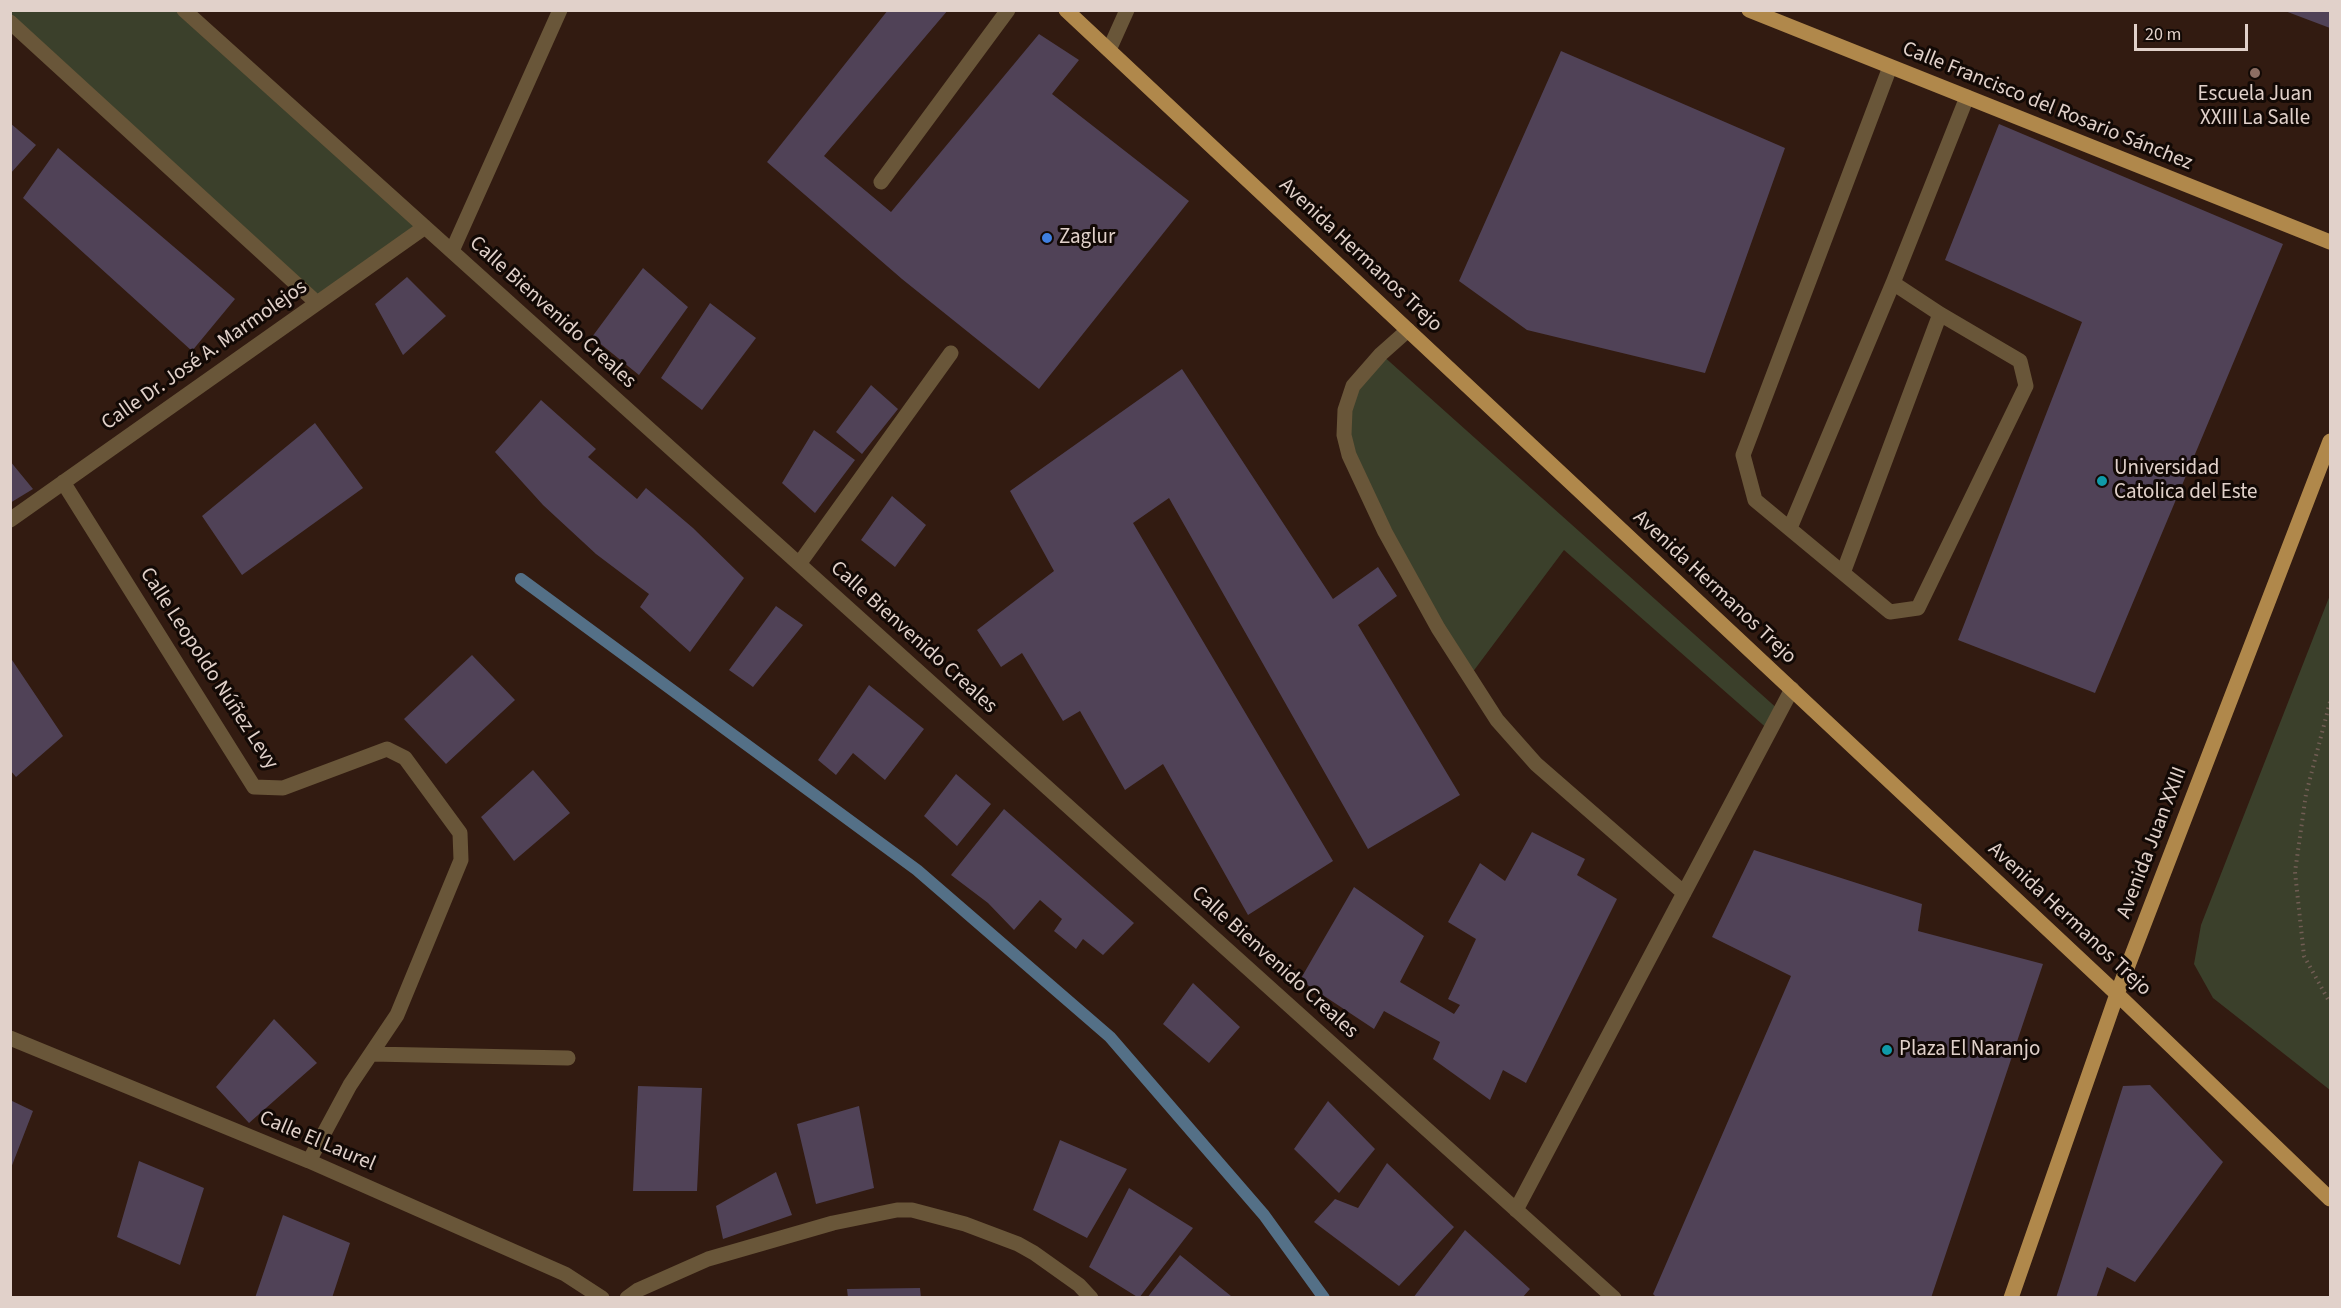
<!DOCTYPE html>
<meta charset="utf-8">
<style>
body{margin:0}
#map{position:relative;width:2341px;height:1308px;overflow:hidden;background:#321b11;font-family:"Source Sans 3",sans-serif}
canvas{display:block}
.frame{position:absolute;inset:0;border:12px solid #e1d1ca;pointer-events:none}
.scale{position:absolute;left:2134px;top:24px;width:114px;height:27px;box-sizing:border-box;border:3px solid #e1d1ca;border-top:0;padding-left:8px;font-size:18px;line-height:21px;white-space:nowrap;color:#e1d1ca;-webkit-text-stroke:4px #120905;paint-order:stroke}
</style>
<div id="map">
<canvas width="2341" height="1308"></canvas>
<div class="frame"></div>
<div class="scale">20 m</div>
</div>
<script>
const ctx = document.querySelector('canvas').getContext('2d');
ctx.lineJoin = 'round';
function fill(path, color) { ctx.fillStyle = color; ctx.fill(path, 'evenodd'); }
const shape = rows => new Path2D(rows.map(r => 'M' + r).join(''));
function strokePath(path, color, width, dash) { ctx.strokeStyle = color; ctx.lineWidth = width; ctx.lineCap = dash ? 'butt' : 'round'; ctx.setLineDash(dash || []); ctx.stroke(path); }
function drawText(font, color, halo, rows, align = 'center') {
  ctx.font = font + ' "Source Sans 3",sans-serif'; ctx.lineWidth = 6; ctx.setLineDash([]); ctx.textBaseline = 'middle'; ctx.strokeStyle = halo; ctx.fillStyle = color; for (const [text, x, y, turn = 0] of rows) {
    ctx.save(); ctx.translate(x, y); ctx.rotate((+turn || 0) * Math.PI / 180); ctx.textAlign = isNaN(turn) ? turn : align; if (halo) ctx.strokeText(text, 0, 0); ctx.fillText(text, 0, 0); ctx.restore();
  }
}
const green = shape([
 [10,11,184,11,425,227,317,303,11,22],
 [1381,354,1780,711,1770,731,1564,550,1469,677,1349,455,1345,410],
 [2330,595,2330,1090,2213,998,2194,964,2201,925]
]);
const stream = shape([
 [521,579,917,870,1110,1037,1264,1215,1324,1298]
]);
const building = shape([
 [888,10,948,10,824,156,891,212,1039,34,1079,60,1052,94,1189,201,1039,389,902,279,767,162],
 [2285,10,2330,10,2330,28,2285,11],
 [1561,51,1785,148,1705,373,1527,330,1459,281],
 [10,123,36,145,10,174],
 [1999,124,2283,244,2095,693,1958,640,2082,322,1945,260],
 [58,148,235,299,192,351,23,198],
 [643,268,688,307,639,375,592,337],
 [407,277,446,316,403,355,375,304],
 [710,303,756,338,702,410,661,378],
 [1182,369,1333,599,1378,567,1397,596,1358,625,1460,795,1368,849,1169,498,1133,523,1333,861,1248,915,1163,764,1125,790,1080,711,1063,721,1022,653,1001,667,977,630,1054,571,1010,491],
 [871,385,898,409,862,454,836,432],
 [541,400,596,449,588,457,637,499,646,488,693,528,744,578,690,652,640,607,649,594,596,554,543,505,495,452],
 [315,423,363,488,242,575,202,516],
 [814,430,855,460,815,513,782,483],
 [10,461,33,489,10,503],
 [892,496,926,525,895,567,861,540],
 [776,606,803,625,753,687,729,670],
 [472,655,515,700,446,764,404,719],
 [10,657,63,736,16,777,10,770],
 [869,685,924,729,885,780,853,753,836,775,818,760],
 [533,770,570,813,514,861,481,817],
 [956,774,991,804,957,846,924,816],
 [1004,809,1134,923,1103,955,1083,939,1076,949,1054,931,1062,919,1040,900,1014,930,988,903,951,875],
 [1532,832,1585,859,1577,875,1617,899,1526,1083,1503,1070,1490,1100,1433,1059,1440,1042,1384,1011,1374,1029,1300,980,1354,887,1424,936,1400,982,1454,1014,1460,1005,1448,999,1476,939,1448,922,1480,863,1505,881],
 [1754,850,1922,904,1918,931,2043,964,1931,1298,1657,1298,1653,1294,1791,976,1712,937],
 [1193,983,1240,1027,1209,1063,1163,1024],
 [274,1019,317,1063,249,1123,216,1087],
 [2150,1085,2223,1162,2135,1282,2107,1267,2096,1298,2056,1298,2123,1086],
 [638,1086,702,1088,697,1191,633,1191],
 [10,1100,33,1111,11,1168,10,1168],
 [1328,1101,1375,1149,1339,1193,1294,1149],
 [859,1106,874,1188,816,1204,797,1124],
 [1060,1140,1127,1169,1087,1238,1033,1210],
 [139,1161,204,1188,180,1265,117,1237],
 [1387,1163,1454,1227,1399,1286,1314,1222,1335,1199,1358,1208],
 [776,1172,792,1215,723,1239,716,1206],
 [1129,1188,1193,1228,1139,1298,1089,1267],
 [283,1215,350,1243,332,1298,255,1298],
 [1465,1230,1530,1289,1522,1298,1413,1298],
 [1180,1255,1231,1296,1230,1298,1147,1298],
 [920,1288,921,1298,848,1298,847,1289]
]);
const path = shape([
 [2330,702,2306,794,2295,872,2304,956,2330,1003]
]);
const minor = shape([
 [184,10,1614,1298],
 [10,22,317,303],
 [1109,50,1127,10],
 [1890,67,1743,455,1755,500,1890,612,1918,608,2026,386,2020,361,1940,314,1893,283,1967,97],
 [881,182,1008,10],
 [452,251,560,10],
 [1408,330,1381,354,1353,386,1345,410,1344,435,1349,455,1385,532,1438,628,1497,720,1536,764,1684,893],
 [63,482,254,787,283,788,387,749,405,758,460,833,461,860,397,1015,350,1085,309,1161],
 [10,520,425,227],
 [1790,528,1893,283],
 [799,564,951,353],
 [1843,573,1940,314],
 [10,1038,309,1161,565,1274,602,1298],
 [371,1054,568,1058],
 [1516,1210,1792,689],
 [627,1298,638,1290,708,1259,833,1223,897,1210,912,1210,965,1224,1018,1244,1034,1253,1079,1285,1091,1298]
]);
const major = shape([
 [1066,10,2117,994,2330,1199],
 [1749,10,2330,242],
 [2011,1298,2117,994,2330,441]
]);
const markers = [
 [2255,73,6,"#8d6e63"],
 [1047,238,6,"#3f7fe0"],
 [2102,481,6,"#0f9aa8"],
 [1887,1050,6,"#0f9aa8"]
];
const poiNames = [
 ["Escuela Juan",2255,95,"center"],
 ["XXIII La Salle",2255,119,"center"],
 ["Zaglur",1059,238],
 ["Universidad",2114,469],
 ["Catolica del Este",2114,493],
 ["Plaza El Naranjo",1899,1050]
];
const streetNames = [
 ["Calle Francisco del Rosario Sánchez",2047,107,22],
 ["Avenida Hermanos Trejo",1360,256,43],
 ["Calle Bienvenido Creales",552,313,42],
 ["Calle Dr. José A. Marmolejos",205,356,-35],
 ["Avenida Hermanos Trejo",1714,588,43],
 ["Calle Bienvenido Creales",913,638,42],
 ["Calle Leopoldo Núñez Levy",208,669,57],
 ["Avenida Juan XXIII",2153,843,-69],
 ["Avenida Hermanos Trejo",2069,920,43],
 ["Calle Bienvenido Creales",1274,963,42],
 ["Calle El Laurel",317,1142,23]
];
fill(green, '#3b402b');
strokePath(stream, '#547087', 12);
fill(building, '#504257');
strokePath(path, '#715d54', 4, [1.5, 4.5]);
strokePath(minor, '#695639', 15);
strokePath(major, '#b0884b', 15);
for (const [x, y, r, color] of markers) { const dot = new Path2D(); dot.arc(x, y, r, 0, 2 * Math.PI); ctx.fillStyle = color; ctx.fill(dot); strokePath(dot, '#120905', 2); }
drawText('21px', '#e1d1ca', '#120905', poiNames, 'left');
drawText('21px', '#e1d1ca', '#120905', streetNames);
</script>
